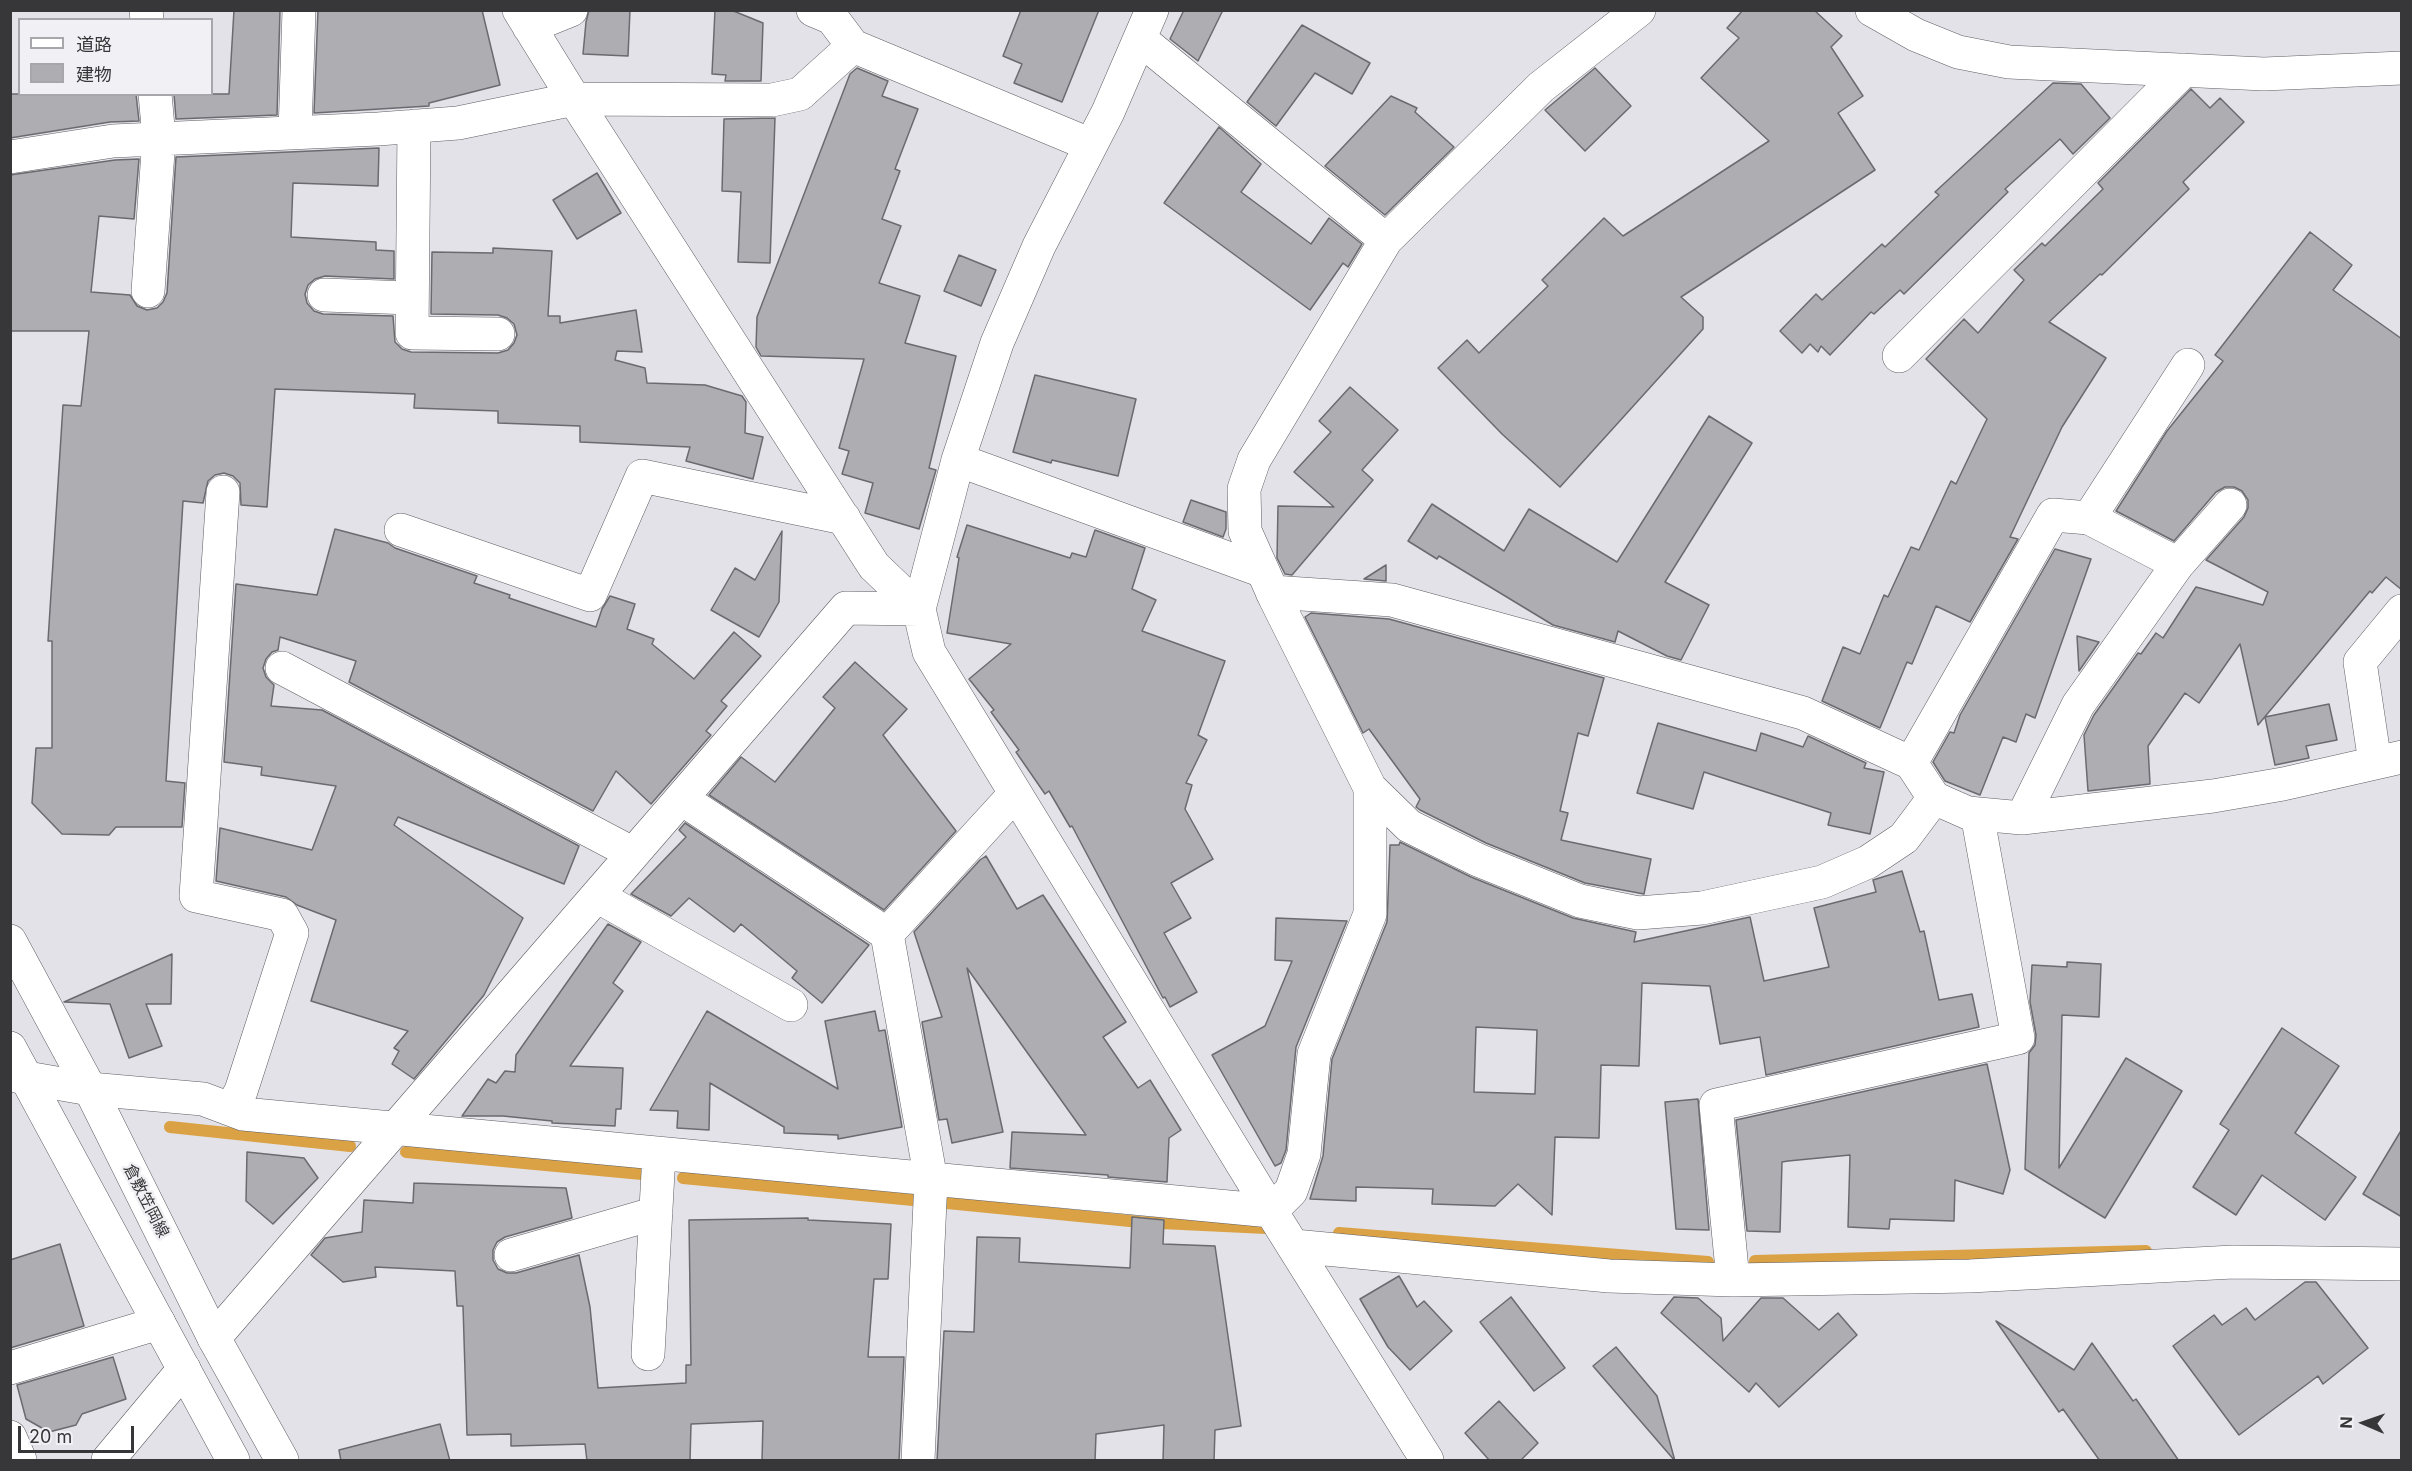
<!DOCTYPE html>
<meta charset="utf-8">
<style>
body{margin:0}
#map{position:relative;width:2412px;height:1471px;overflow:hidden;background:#e3e2e8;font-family:Inter,"Noto Sans JP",sans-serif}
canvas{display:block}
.frame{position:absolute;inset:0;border:12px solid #373739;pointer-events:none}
.legend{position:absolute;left:18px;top:18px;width:195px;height:78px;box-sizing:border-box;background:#f1f0f5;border:2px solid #a7a6aa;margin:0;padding:8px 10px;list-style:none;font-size:18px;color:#373739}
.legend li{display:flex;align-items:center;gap:12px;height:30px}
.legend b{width:30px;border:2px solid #a7a6aa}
.north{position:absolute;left:2334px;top:1393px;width:60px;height:60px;-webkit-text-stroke:4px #f1f0f5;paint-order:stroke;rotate:272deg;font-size:16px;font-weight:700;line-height:24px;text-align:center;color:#373739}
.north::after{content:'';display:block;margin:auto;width:21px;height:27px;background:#373739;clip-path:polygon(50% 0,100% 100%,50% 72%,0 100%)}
.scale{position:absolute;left:18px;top:1426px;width:116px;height:27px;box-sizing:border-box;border:3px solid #373739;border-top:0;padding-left:8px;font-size:18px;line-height:21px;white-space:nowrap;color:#373739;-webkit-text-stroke:4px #f1f0f5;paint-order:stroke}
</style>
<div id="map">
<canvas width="2412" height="1471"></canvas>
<div class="frame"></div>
<ul class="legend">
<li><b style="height:8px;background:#fff"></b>道路</li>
<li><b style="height:16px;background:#aeadb2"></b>建物</li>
</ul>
<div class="north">N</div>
<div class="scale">20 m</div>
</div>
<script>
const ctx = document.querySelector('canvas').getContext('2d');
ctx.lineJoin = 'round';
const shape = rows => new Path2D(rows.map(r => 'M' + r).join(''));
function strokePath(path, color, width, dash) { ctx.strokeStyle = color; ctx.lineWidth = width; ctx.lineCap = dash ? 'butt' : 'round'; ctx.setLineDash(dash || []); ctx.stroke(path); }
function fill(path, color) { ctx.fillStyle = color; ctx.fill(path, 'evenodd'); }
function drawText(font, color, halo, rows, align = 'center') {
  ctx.font = font + ' Inter,"Noto Sans JP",sans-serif'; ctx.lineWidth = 5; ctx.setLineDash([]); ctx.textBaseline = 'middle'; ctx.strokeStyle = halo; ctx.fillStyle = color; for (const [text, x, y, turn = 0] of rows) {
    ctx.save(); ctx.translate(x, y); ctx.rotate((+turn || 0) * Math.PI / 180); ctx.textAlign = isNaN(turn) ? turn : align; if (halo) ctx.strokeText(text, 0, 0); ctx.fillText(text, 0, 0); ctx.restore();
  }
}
const stream = shape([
 [170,1127,350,1146],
 [406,1152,642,1174],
 [683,1178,913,1200],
 [947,1203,1140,1222,1266,1228],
 [1339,1233,1708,1262],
 [1755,1261,2146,1251]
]);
const building = shape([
 [234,10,280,10,277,115,176,119,174,94,229,94,234,10],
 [318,10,482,10,500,85,429,103,429,106,314,113,318,10],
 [589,10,630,10,628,56,583,54,586,22,589,10],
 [715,10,731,10,763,23,761,81,725,81,726,75,712,74,715,10],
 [1021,10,1099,10,1062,102,1014,83,1022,64,1003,56,1021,10],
 [1184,10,1223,10,1198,61,1170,39,1184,10],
 [1743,10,1814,10,1842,36,1831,47,1863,96,1838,113,1875,170,1681,297,1703,317,1703,329,1560,487,1502,434,1438,368,1467,340,1479,353,1548,286,1542,280,1604,218,1623,236,1769,141,1701,78,1739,38,1727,28,1743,10],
 [1302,25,1370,63,1352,94,1315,73,1276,126,1247,102,1302,25],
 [857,68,888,81,882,96,918,109,895,169,900,171,882,219,901,226,879,283,920,296,905,343,956,356,929,468,936,470,919,529,865,513,873,483,842,474,849,451,839,448,864,359,761,356,756,347,757,317,850,74,857,68],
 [1595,68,1631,106,1585,151,1545,110,1595,68],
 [2053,83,2081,84,2110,118,2073,154,2060,139,2005,189,2008,192,1904,294,1900,290,1874,314,1871,312,1830,355,1821,346,1818,352,1810,344,1802,353,1780,331,1816,294,1822,300,1882,244,1885,247,1939,195,1935,192,2053,83],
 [2191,89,2210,108,2220,98,2244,122,2183,182,2189,189,2102,275,2100,274,2049,322,2106,358,2062,427,2010,537,2018,539,1970,622,1936,606,1912,664,1907,662,1880,728,1822,701,1843,647,1860,654,1884,595,1888,597,1911,547,1919,550,1951,481,1956,484,1987,419,1926,359,1964,319,1978,333,2024,280,2014,270,2042,243,2045,246,2103,189,2098,183,2191,89],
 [10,94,136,94,139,121,110,122,10,138,10,94],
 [1391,96,1417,108,1415,112,1454,147,1385,215,1325,166,1391,96],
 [775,118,770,263,738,262,741,192,722,191,724,119,775,118],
 [1219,127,1261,164,1241,192,1311,244,1329,218,1362,244,1348,267,1343,263,1310,310,1164,203,1219,127],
 [379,148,378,186,293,183,291,237,376,242,376,250,394,251,394,279,325,276,315,279,308,285,305,294,307,303,314,311,323,314,393,316,395,342,402,349,411,352,498,353,508,350,514,343,517,335,514,324,507,318,498,315,431,314,432,252,493,253,493,248,552,251,548,316,560,316,560,323,636,310,642,352,617,351,615,360,645,368,647,383,705,385,742,396,746,402,745,433,763,437,753,479,686,461,690,447,580,442,580,426,498,423,498,411,414,408,415,394,275,389,267,507,241,505,240,483,233,476,224,473,215,475,208,481,203,503,183,501,166,781,185,783,182,827,116,827,109,835,62,834,32,803,36,748,52,748,52,641,48,641,63,405,81,406,89,331,10,331,10,175,115,160,139,159,134,219,99,216,91,292,130,295,137,306,147,310,157,308,163,302,167,293,176,157,379,148],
 [597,173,621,213,577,239,553,200,597,173],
 [2310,232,2352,265,2333,290,2402,339,2402,590,2386,577,2372,593,2370,591,2258,725,2240,644,2199,703,2185,693,2148,746,2150,784,2088,791,2084,735,2094,715,2138,653,2141,654,2156,633,2163,638,2196,587,2263,605,2268,592,2206,560,2244,517,2248,508,2248,500,2242,491,2234,487,2225,487,2216,492,2174,541,2116,511,2167,431,2223,361,2215,355,2310,232],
 [959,255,996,270,981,306,944,291,959,255],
 [1035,375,1136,399,1118,476,1052,460,1051,463,1013,452,1035,375],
 [1350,387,1398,430,1362,470,1373,480,1292,575,1285,574,1277,558,1278,506,1334,507,1294,472,1331,432,1319,421,1350,387],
 [1709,416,1752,443,1665,582,1709,605,1681,660,1667,656,1618,631,1615,642,1553,625,1439,556,1437,559,1408,541,1432,504,1504,551,1529,509,1617,562,1709,416],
 [1191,500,1226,512,1226,529,1223,537,1183,522,1191,500],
 [967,525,1070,558,1072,553,1086,557,1095,530,1145,548,1132,589,1156,600,1142,631,1225,661,1198,735,1207,740,1186,783,1192,785,1185,809,1213,859,1171,883,1191,918,1164,933,1197,992,1170,1007,1165,997,1163,998,1072,826,1070,827,1049,791,1045,794,1016,752,1019,750,991,712,994,710,969,679,1011,644,947,633,959,558,957,557,967,525],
 [335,529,388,543,395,548,477,576,474,583,510,595,509,598,596,627,602,609,610,596,635,604,627,629,654,639,652,644,694,679,734,632,761,656,721,701,727,706,706,731,711,735,651,804,616,771,593,811,349,682,356,661,280,637,278,650,272,652,266,659,263,668,266,677,274,685,271,706,322,710,579,846,564,884,398,817,394,825,523,918,484,995,414,1079,392,1064,399,1051,394,1048,408,1031,311,1001,336,920,297,905,286,897,216,881,220,828,312,850,336,786,261,775,262,767,224,762,236,584,317,595,335,529],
 [782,531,779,602,759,637,711,610,735,568,755,580,782,531],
 [2055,549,2091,559,2035,718,2026,714,2016,742,2003,737,1980,795,1945,781,1933,762,1950,732,1954,733,1960,715,2055,549],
 [1386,565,1386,581,1364,579,1386,565],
 [1311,613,1389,619,1604,678,1588,736,1578,733,1560,811,1568,813,1561,840,1651,859,1644,894,1585,883,1486,843,1420,810,1416,807,1420,799,1369,729,1363,733,1305,617,1311,613],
 [2077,636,2099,642,2079,671,2077,636],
 [855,662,907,709,883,735,956,831,884,910,709,795,741,757,775,782,835,708,823,697,855,662],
 [2329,704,2337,740,2306,746,2309,758,2275,765,2265,717,2329,704],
 [1658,723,1756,751,1761,733,1803,747,1808,736,1866,763,1864,768,1884,772,1870,834,1828,825,1831,813,1704,772,1693,809,1637,793,1658,723],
 [685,823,869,945,822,1003,792,978,797,971,741,924,734,932,689,898,671,916,631,894,686,837,679,830,685,823],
 [1400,842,1471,877,1573,918,1636,932,1634,942,1750,917,1764,981,1829,967,1814,908,1876,892,1873,880,1902,871,1920,932,1924,931,1939,1000,1972,994,1979,1027,1766,1075,1760,1037,1720,1044,1710,986,1642,983,1639,1066,1601,1065,1599,1138,1555,1137,1552,1215,1518,1184,1495,1206,1432,1204,1433,1189,1356,1187,1356,1201,1310,1199,1323,1156,1332,1059,1387,922,1390,845,1399,845,1400,842],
 [1476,1027,1537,1030,1535,1094,1474,1092,1476,1027],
 [986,856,1017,909,1043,895,1126,1022,1103,1037,1138,1088,1150,1080,1181,1130,1169,1138,1167,1182,1108,1177,1108,1175,1010,1168,1012,1132,1086,1135,967,968,1003,1132,952,1143,947,1119,939,1120,922,1022,942,1017,914,932,980,860,986,856],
 [1276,918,1347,921,1296,1047,1286,1150,1281,1163,1275,1166,1212,1055,1265,1026,1292,961,1275,960,1276,918],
 [608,924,641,942,613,983,623,991,570,1066,623,1068,621,1109,616,1109,615,1126,552,1123,552,1121,503,1116,462,1116,488,1079,496,1083,505,1071,515,1072,516,1055,608,924],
 [172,954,171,1004,146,1004,162,1046,129,1058,110,1004,64,1002,172,954],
 [2067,962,2101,964,2099,1017,2062,1015,2059,1168,2126,1058,2182,1091,2105,1218,2025,1169,2029,1053,2035,1045,2036,1035,2030,1002,2032,965,2067,967,2067,962],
 [707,1011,838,1089,825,1021,875,1011,879,1031,885,1030,902,1127,838,1139,838,1135,784,1133,784,1127,710,1083,709,1130,677,1128,678,1111,650,1110,707,1011],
 [2282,1028,2339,1066,2295,1133,2356,1177,2325,1220,2262,1175,2236,1215,2193,1187,2229,1130,2220,1124,2282,1028],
 [1987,1064,2010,1170,2003,1194,1955,1180,1954,1221,1890,1219,1889,1229,1848,1227,1850,1155,1788,1161,1782,1162,1780,1232,1747,1231,1736,1120,1987,1064],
 [1698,1099,1709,1230,1676,1229,1665,1102,1698,1099],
 [2402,1129,2402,1217,2363,1194,2402,1129],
 [247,1152,304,1158,318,1178,273,1224,246,1201,247,1152],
 [414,1183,566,1188,572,1218,505,1237,497,1242,493,1250,493,1260,498,1269,507,1273,516,1273,579,1255,590,1307,598,1388,686,1383,686,1365,691,1365,689,1220,808,1218,808,1220,891,1224,888,1279,874,1279,868,1357,904,1357,899,1461,762,1461,763,1421,691,1424,690,1461,587,1461,585,1444,511,1446,511,1434,467,1435,463,1306,457,1306,455,1271,375,1267,376,1277,343,1282,311,1255,325,1238,362,1232,364,1200,413,1203,414,1183],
 [1132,1217,1164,1220,1163,1244,1215,1246,1241,1426,1215,1430,1214,1461,1163,1461,1164,1425,1096,1434,1095,1461,937,1461,944,1331,974,1332,977,1237,1020,1238,1019,1262,1130,1268,1132,1217],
 [60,1244,84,1326,10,1348,10,1260,60,1244],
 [1399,1276,1417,1307,1424,1301,1452,1331,1410,1370,1388,1347,1360,1299,1399,1276],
 [2305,1282,2316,1282,2368,1348,2323,1384,2318,1376,2239,1435,2173,1346,2214,1315,2222,1325,2246,1308,2255,1320,2305,1282],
 [1511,1297,1565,1368,1534,1391,1480,1322,1511,1297],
 [1674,1297,1698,1298,1721,1318,1723,1341,1761,1298,1783,1298,1819,1330,1838,1313,1857,1335,1779,1407,1756,1383,1749,1392,1661,1313,1674,1297],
 [1996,1321,2074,1370,2092,1343,2133,1401,2136,1399,2179,1461,2100,1461,2063,1409,2059,1412,1996,1321],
 [1616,1347,1657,1396,1675,1461,1593,1366,1616,1347],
 [113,1357,126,1399,82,1414,76,1425,49,1432,26,1419,17,1385,113,1357],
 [1499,1401,1538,1443,1520,1461,1490,1461,1465,1433,1499,1401],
 [440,1424,450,1461,341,1461,339,1450,440,1424]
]);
const minor = shape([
 [146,10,147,20],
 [519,10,574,99,874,566,919,609],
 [813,10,832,18,853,46,1091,145],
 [1152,10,1108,112,1039,246,997,343,958,460,919,609,929,652,1271,1211,1427,1460],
 [1639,10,1541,87,1386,240,1254,460,1244,489,1245,531,1275,598,1370,788,1409,826,1478,860,1580,901,1638,913,1702,908,1822,882,1868,862,1904,838,1934,798],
 [1872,10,1916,35,1958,52,2009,62,2264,74,2402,68],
 [529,27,571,10],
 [1140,39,1386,240],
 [414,126,412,333,498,334],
 [295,132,299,10],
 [10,157,113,141,378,129,458,123,574,99,772,100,800,94,853,46],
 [148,291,159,138,155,94],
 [324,295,412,298],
 [1899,356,2184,70],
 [958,460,1263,571],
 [223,492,196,896,282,915,292,933,241,1091,231,1109],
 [2089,518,2188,365],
 [401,530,590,595,642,476,844,518],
 [2178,564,2089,518,2053,515,1911,763,1934,798,1968,813,2022,818,2213,796,2283,784,2402,757],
 [1272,592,1392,600,1803,713,1911,763],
 [282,668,632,853],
 [2375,763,2360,662,2402,611],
 [682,799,887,934,931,1180,918,1460],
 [2022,818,2078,705,2178,564,2230,505],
 [597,896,791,1005],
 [887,934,1015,794],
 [10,1075,90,1089,203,1099,243,1114,1271,1211,1291,1191,1304,1154,1314,1054,1370,914,1370,788],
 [1294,1246,1609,1276,1733,1280,1970,1276,2233,1262,2402,1264],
 [511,1255,656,1213],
 [1733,1280,1716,1105,2018,1038,1977,814],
 [214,1338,846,608,919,609],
 [648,1354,659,1154],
 [10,1368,159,1323],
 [10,1437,20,1460],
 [108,1460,184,1369]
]);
const major = shape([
 [10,941,90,1089,214,1338,282,1460],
 [10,1048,233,1460]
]);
const streetNames = [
 ["倉敷笠岡線",146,1201,63]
];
strokePath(stream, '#daa245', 12);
fill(building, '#aeadb2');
strokePath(building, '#6b6a6f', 1.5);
strokePath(minor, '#5f5e63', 34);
strokePath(major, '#5f5e63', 34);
strokePath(minor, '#fff', 33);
strokePath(major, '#fff', 33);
drawText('16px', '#373739', '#f1f0f5', streetNames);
</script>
